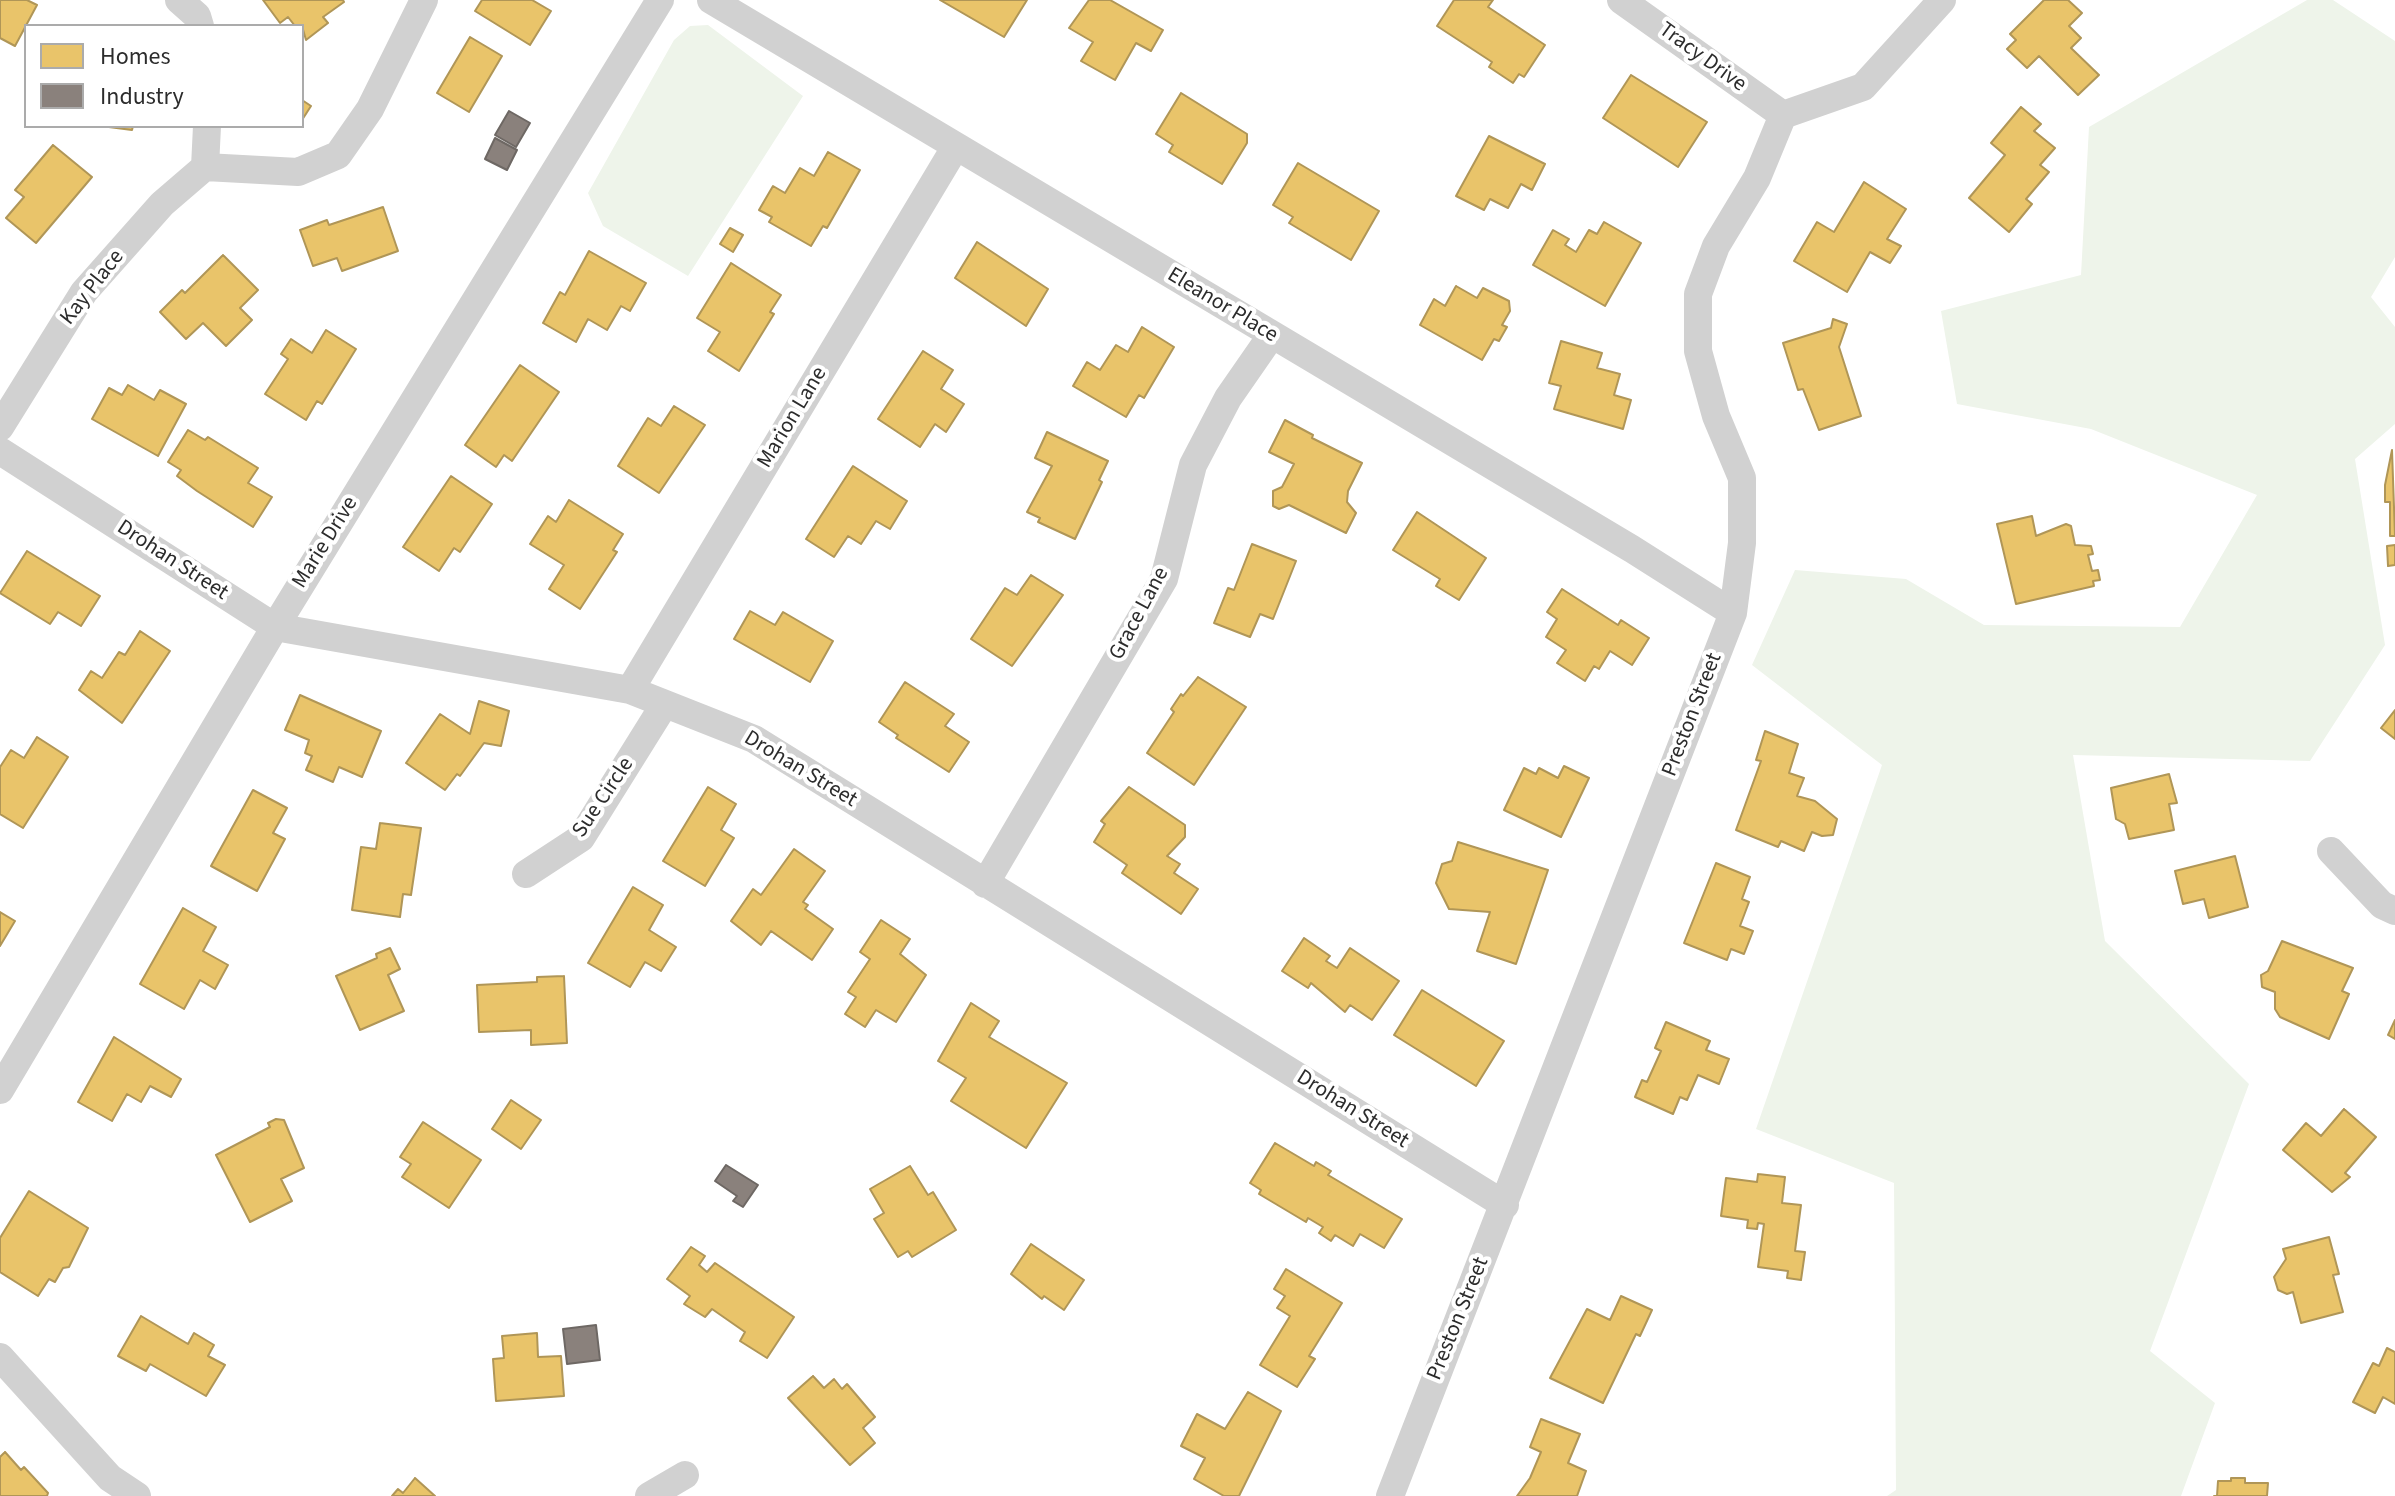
<!DOCTYPE html>
<style>
body{margin:0}
#map{position:relative;width:2395px;height:1496px;overflow:hidden;background:#fff;font-family:"Source Sans 3",sans-serif}
canvas{display:block}
.legend{position:absolute;left:24px;top:24px;width:280px;height:104px;box-sizing:border-box;background:#fff;border:2px solid #ababab;margin:0;padding:10px 14px;list-style:none;font-size:24px;color:#2c2c2c}
.legend li{display:flex;align-items:center;gap:16px;height:40px}
.legend b{width:40px;border:2px solid #ababab}
</style>
<div id="map">
<canvas width="2395" height="1496"></canvas>
<ul class="legend">
<li><b style="height:22px;background:#e9c46a"></b>Homes</li>
<li><b style="height:22px;background:#8a817c"></b>Industry</li>
</ul>
</div>
<script>
const ctx = document.querySelector('canvas').getContext('2d');
ctx.lineJoin = 'round';
function fill(path, color) { ctx.fillStyle = color; ctx.fill(path, 'evenodd'); }
const shape = rows => new Path2D(rows.map(r => 'M' + r).join(''));
function strokePath(path, color, width, dash) { ctx.strokeStyle = color; ctx.lineWidth = width; ctx.lineCap = dash ? 'butt' : 'round'; ctx.setLineDash(dash || []); ctx.stroke(path); }
function drawText(font, color, halo, rows, align = 'center') {
  ctx.font = font + ' "Source Sans 3",sans-serif'; ctx.lineWidth = 8; ctx.setLineDash([]); ctx.textBaseline = 'middle'; ctx.strokeStyle = halo; ctx.fillStyle = color; for (const [text, x, y, turn = 0] of rows) {
    ctx.save(); ctx.translate(x, y); ctx.rotate((+turn || 0) * Math.PI / 180); ctx.textAlign = isNaN(turn) ? turn : align; if (halo) ctx.strokeText(text, 0, 0); ctx.fillText(text, 0, 0); ctx.restore();
  }
}
const green = shape([
 [2307,0,2333,0,2395,41,2395,257,2371,297,2395,327,2395,424,2355,459,2385,645,2310,761,2073,755,2105,941,2249,1084,2150,1351,2215,1403,2181,1496,1887,1496,1896,1490,1894,1183,1756,1129,1882,765,1752,665,1795,570,1906,579,1984,625,2180,627,2257,495,2091,429,1957,404,1941,311,2081,275,2089,127],
 [708,25,803,96,688,276,603,226,588,193,674,40,690,26]
]);
const homes = shape([
 [0,0,27,0,37,5,15,46,0,38,0,0],
 [263,0,343,0,344,2,323,17,328,23,306,40,302,26,295,26,288,17,280,23,263,0],
 [482,0,532,0,551,11,530,45,475,11,482,0],
 [940,0,1027,0,1004,37,940,0],
 [1089,0,1110,0,1163,30,1151,51,1136,43,1115,80,1081,61,1093,42,1069,28,1089,0],
 [1454,0,1493,0,1488,7,1545,45,1524,77,1519,74,1513,83,1489,67,1492,62,1437,26,1454,0],
 [2044,0,2068,0,2082,13,2069,26,2081,38,2071,48,2099,75,2078,95,2039,56,2027,68,2007,49,2016,40,2010,34,2044,0],
 [470,37,502,56,469,112,437,93,470,37],
 [1631,75,1707,122,1678,167,1603,118,1631,75],
 [1181,93,1247,134,1247,143,1222,184,1169,152,1173,145,1156,134,1181,93],
 [302,100,311,106,302,120,302,100],
 [2021,107,2041,124,2034,131,2055,148,2040,165,2049,172,2026,199,2032,204,2009,232,1969,198,2005,155,1991,143,2021,107],
 [101,126,133,126,132,130,101,126],
 [1489,136,1545,164,1532,190,1521,184,1508,208,1490,199,1484,210,1456,196,1489,136],
 [53,145,92,177,36,243,6,218,24,197,15,190,53,145],
 [828,152,860,170,827,228,823,226,811,246,769,222,772,217,759,210,773,186,785,193,800,168,814,176,828,152],
 [1298,163,1379,211,1351,260,1289,223,1293,217,1273,205,1298,163],
 [1864,182,1906,209,1887,239,1901,246,1890,263,1870,252,1847,292,1794,261,1817,222,1834,232,1864,182],
 [383,207,398,251,342,271,337,258,313,266,300,230,327,220,329,225,383,207],
 [1604,222,1641,243,1605,306,1533,265,1553,230,1569,239,1565,245,1576,252,1589,230,1597,234,1604,222],
 [730,228,743,235,733,252,720,244,730,228],
 [977,242,1048,289,1026,326,955,278,977,242],
 [589,251,646,283,630,311,621,306,607,330,588,319,576,342,543,323,560,292,565,295,589,251],
 [223,255,258,290,240,308,252,320,226,346,203,323,186,339,160,312,182,290,185,293,223,255],
 [731,263,781,295,770,312,774,314,739,371,708,351,720,332,697,318,731,263],
 [1456,286,1477,298,1483,288,1509,301,1510,311,1502,325,1507,327,1499,341,1494,339,1482,360,1420,325,1434,299,1445,306,1456,286],
 [1833,319,1847,324,1839,347,1861,416,1819,430,1803,389,1798,390,1783,343,1831,328,1833,319],
 [1142,327,1174,347,1144,398,1139,395,1126,417,1073,386,1087,362,1100,370,1116,345,1128,352,1142,327],
 [326,330,356,349,322,404,317,401,306,420,265,394,288,359,281,354,291,339,312,353,326,330],
 [1561,341,1602,353,1597,368,1620,374,1614,395,1631,400,1623,429,1554,409,1561,386,1549,383,1561,341],
 [923,351,953,370,941,389,964,404,946,432,935,424,920,447,878,419,923,351],
 [520,365,559,392,512,461,504,455,496,467,465,445,520,365],
 [128,385,154,400,160,390,186,404,158,456,92,419,109,388,122,395,128,385],
 [674,406,705,425,659,493,618,466,648,418,661,426,674,406],
 [1285,420,1313,435,1312,438,1362,463,1348,491,1347,502,1356,513,1346,533,1289,505,1279,509,1273,506,1273,491,1282,487,1294,464,1269,452,1285,420],
 [188,430,205,440,208,437,258,468,248,483,272,497,253,527,197,491,177,476,181,470,168,462,188,430],
 [1047,432,1108,461,1099,480,1102,482,1075,539,1038,522,1040,518,1027,512,1052,466,1035,458,1047,432],
 [2392,450,2395,536,2390,536,2390,502,2385,502,2385,485,2392,450],
 [853,466,907,501,890,529,876,521,861,544,848,536,834,557,806,539,853,466],
 [451,476,492,504,460,552,454,548,439,571,403,547,451,476],
 [569,500,623,534,613,550,617,552,580,609,549,589,564,565,530,544,548,516,556,522,569,500],
 [1417,512,1486,558,1459,600,1436,586,1440,579,1393,550,1417,512],
 [2032,516,2036,536,2066,524,2071,526,2075,545,2091,546,2093,554,2088,555,2092,571,2098,570,2100,580,2093,581,2094,586,2016,604,1997,524,2032,516],
 [1252,544,1296,561,1273,619,1260,614,1250,637,1214,623,1228,588,1234,590,1252,544],
 [2395,545,2395,565,2388,566,2387,546,2395,545],
 [27,551,100,596,81,626,58,612,50,624,0,593,27,551],
 [1031,575,1063,595,1012,666,971,639,1005,588,1017,595,1031,575],
 [1562,589,1618,625,1621,620,1649,638,1632,665,1610,651,1599,669,1594,666,1585,681,1557,663,1566,650,1546,637,1557,619,1547,612,1562,589],
 [750,611,775,625,783,612,833,641,810,682,734,639,750,611],
 [140,631,170,651,122,723,79,690,91,671,102,678,119,652,125,655,140,631],
 [1198,677,1246,707,1194,785,1147,753,1174,712,1171,709,1181,694,1183,696,1198,677],
 [905,682,954,714,945,726,969,742,949,772,896,738,898,735,879,722,905,682],
 [300,695,381,731,362,777,339,767,333,782,306,770,312,756,305,753,309,740,285,730,300,695],
 [479,701,509,711,501,746,484,743,460,776,457,774,445,790,406,763,440,714,470,734,479,701],
 [2395,710,2395,739,2381,728,2395,710],
 [1765,731,1798,744,1789,773,1804,778,1797,796,1815,801,1837,819,1833,835,1822,836,1812,832,1804,851,1781,841,1778,847,1736,830,1761,761,1756,760,1765,731],
 [37,737,68,757,23,828,0,814,0,767,11,750,24,758,37,737],
 [1564,766,1589,778,1561,837,1504,810,1524,768,1536,774,1539,768,1558,778,1564,766],
 [2169,774,2177,803,2169,804,2174,830,2129,839,2125,824,2116,819,2111,788,2169,774],
 [708,787,736,804,721,830,734,838,705,886,663,861,708,787],
 [1129,787,1185,825,1185,837,1167,856,1180,864,1174,873,1198,889,1181,914,1122,873,1127,865,1094,842,1105,824,1101,821,1129,787],
 [253,790,287,808,273,833,285,839,257,891,211,866,253,790],
 [380,823,421,828,411,895,403,894,400,917,352,910,361,847,376,849,380,823],
 [1458,842,1548,870,1516,964,1477,951,1490,912,1449,909,1436,883,1442,864,1452,861,1458,842],
 [794,849,825,871,803,902,808,905,805,909,833,929,812,960,771,931,761,945,731,921,753,889,761,895,794,849],
 [2235,856,2248,907,2209,918,2204,899,2183,904,2175,871,2235,856],
 [1716,863,1750,877,1742,899,1749,902,1740,926,1753,931,1744,954,1731,949,1727,960,1684,943,1716,863],
 [633,887,663,905,649,930,676,947,661,971,645,962,630,987,588,963,633,887],
 [183,908,216,927,203,951,228,965,215,989,200,980,184,1009,140,984,183,908],
 [0,912,15,921,0,946,0,912],
 [881,920,910,939,900,954,926,975,896,1022,876,1010,865,1027,845,1014,856,997,848,992,870,959,860,952,881,920],
 [1304,938,1330,956,1326,961,1337,968,1350,948,1399,981,1372,1020,1350,1005,1345,1012,1311,983,1308,988,1282,971,1304,938],
 [2282,941,2353,968,2342,991,2349,994,2329,1039,2280,1017,2275,1009,2275,992,2262,987,2261,975,2268,971,2282,941],
 [390,948,400,969,388,975,404,1011,360,1030,336,976,377,958,376,954,390,948],
 [564,976,567,1043,531,1045,531,1030,479,1032,477,985,537,982,537,977,564,976],
 [1422,990,1504,1041,1476,1086,1394,1035,1422,990],
 [971,1003,999,1021,989,1037,1067,1083,1026,1148,951,1101,966,1078,938,1061,971,1003],
 [2395,1020,2395,1039,2388,1035,2395,1020],
 [1666,1022,1710,1041,1706,1050,1729,1059,1719,1084,1698,1075,1687,1100,1680,1097,1673,1114,1635,1097,1642,1080,1647,1082,1661,1051,1655,1048,1666,1022],
 [114,1037,181,1079,171,1097,150,1086,141,1102,127,1094,112,1121,78,1102,114,1037],
 [511,1100,541,1120,521,1149,492,1129,511,1100],
 [2344,1109,2376,1137,2345,1173,2350,1177,2332,1192,2283,1150,2306,1123,2321,1136,2344,1109],
 [276,1119,284,1120,304,1168,281,1179,292,1201,250,1222,216,1155,270,1127,268,1123,276,1119],
 [423,1122,481,1160,449,1208,402,1177,411,1164,400,1157,423,1122],
 [1275,1143,1314,1166,1316,1162,1331,1171,1328,1175,1402,1219,1384,1248,1360,1234,1353,1246,1335,1235,1331,1241,1319,1233,1323,1227,1308,1218,1306,1222,1259,1194,1261,1190,1250,1183,1275,1143],
 [910,1166,928,1195,933,1192,956,1230,912,1257,908,1251,898,1257,874,1219,884,1213,870,1189,910,1166],
 [1758,1174,1785,1177,1782,1203,1801,1205,1795,1251,1805,1252,1801,1280,1787,1278,1788,1271,1758,1267,1764,1224,1758,1223,1757,1229,1747,1228,1748,1220,1721,1216,1726,1178,1757,1182,1758,1174],
 [29,1191,88,1228,69,1267,63,1268,55,1282,49,1279,38,1296,0,1272,0,1238,29,1191],
 [2329,1237,2339,1274,2333,1275,2343,1312,2301,1323,2293,1292,2287,1294,2278,1290,2274,1277,2286,1259,2283,1249,2329,1237],
 [1031,1244,1084,1280,1064,1310,1044,1296,1042,1299,1011,1274,1031,1244],
 [691,1247,705,1256,699,1265,707,1272,715,1263,794,1317,767,1358,740,1341,745,1332,712,1309,705,1317,684,1304,690,1296,667,1279,691,1247],
 [1286,1269,1342,1303,1309,1356,1315,1359,1297,1387,1260,1365,1290,1316,1277,1308,1285,1296,1274,1289,1286,1269],
 [1621,1296,1652,1310,1640,1336,1636,1334,1603,1403,1550,1378,1587,1309,1610,1320,1621,1296],
 [141,1316,188,1344,194,1333,214,1345,208,1356,225,1365,206,1396,150,1364,146,1371,118,1356,141,1316],
 [537,1333,538,1357,561,1356,564,1396,496,1401,493,1359,504,1358,502,1336,537,1333],
 [2387,1348,2395,1352,2395,1404,2383,1397,2375,1413,2353,1402,2373,1363,2379,1366,2387,1348],
 [813,1376,824,1388,834,1379,842,1389,847,1384,875,1417,863,1428,875,1443,850,1465,788,1398,813,1376],
 [1248,1392,1281,1411,1239,1496,1224,1496,1194,1479,1205,1458,1181,1446,1197,1414,1225,1429,1248,1392],
 [1541,1419,1580,1434,1568,1463,1586,1471,1577,1496,1517,1496,1530,1478,1541,1452,1530,1447,1541,1419],
 [5,1452,21,1470,24,1467,48,1493,47,1496,0,1496,0,1457,5,1452],
 [415,1478,435,1496,392,1496,398,1489,403,1493,415,1478],
 [2231,1478,2245,1478,2245,1483,2268,1483,2267,1496,2214,1496,2217,1496,2218,1481,2231,1481,2231,1478]
]);
const industry = shape([
 [509,111,530,123,516,147,495,135,509,111],
 [495,138,517,150,507,170,485,159,495,138],
 [726,1165,758,1185,743,1207,733,1201,737,1196,715,1181,726,1165],
 [596,1325,600,1360,567,1364,563,1329,596,1325]
]);
const minor = shape([
 [179,0,197,16,200,26],
 [711,0,1632,549,1733,613],
 [1621,0,1783,115],
 [205,167,298,172,338,155,370,109,424,0],
 [205,167,207,126],
 [0,427,84,292,162,204,205,167],
 [0,451,275,627,630,690,754,739,1505,1205],
 [630,690,956,146],
 [2331,851,2382,905,2395,911],
 [526,874,581,838,664,705],
 [985,884,1164,579,1193,465,1228,398,1271,336],
 [0,1090,275,627,660,0],
 [0,1357,110,1478,137,1496],
 [649,1496,685,1475],
 [1390,1496,1733,613,1742,543,1742,478,1716,416,1698,351,1698,294,1716,246,1757,178,1783,115,1863,87,1942,0]
]);
const streetNames = [
 ["Tracy Drive",1702,58,36],
 ["Kay Place",93,288,-52],
 ["Eleanor Place",1222,306,31],
 ["Marion Lane",793,418,-59],
 ["Marie Drive",326,543,-58],
 ["Drohan Street",172,561,33],
 ["Grace Lane",1140,614,-62],
 ["Preston Street",1693,715,-69],
 ["Drohan Street",800,770,31],
 ["Sue Circle",604,798,-56],
 ["Drohan Street",1352,1110,32],
 ["Preston Street",1459,1319,-68]
];
fill(green, '#eef4ea');
fill(homes, '#e9c46a');
strokePath(homes, '#b09657', 2);
fill(industry, '#8a817c');
strokePath(industry, '#6e6864', 2);
strokePath(minor, '#d1d1d1', 28);
drawText('22px', '#2c2c2c', '#fff', streetNames);
</script>
